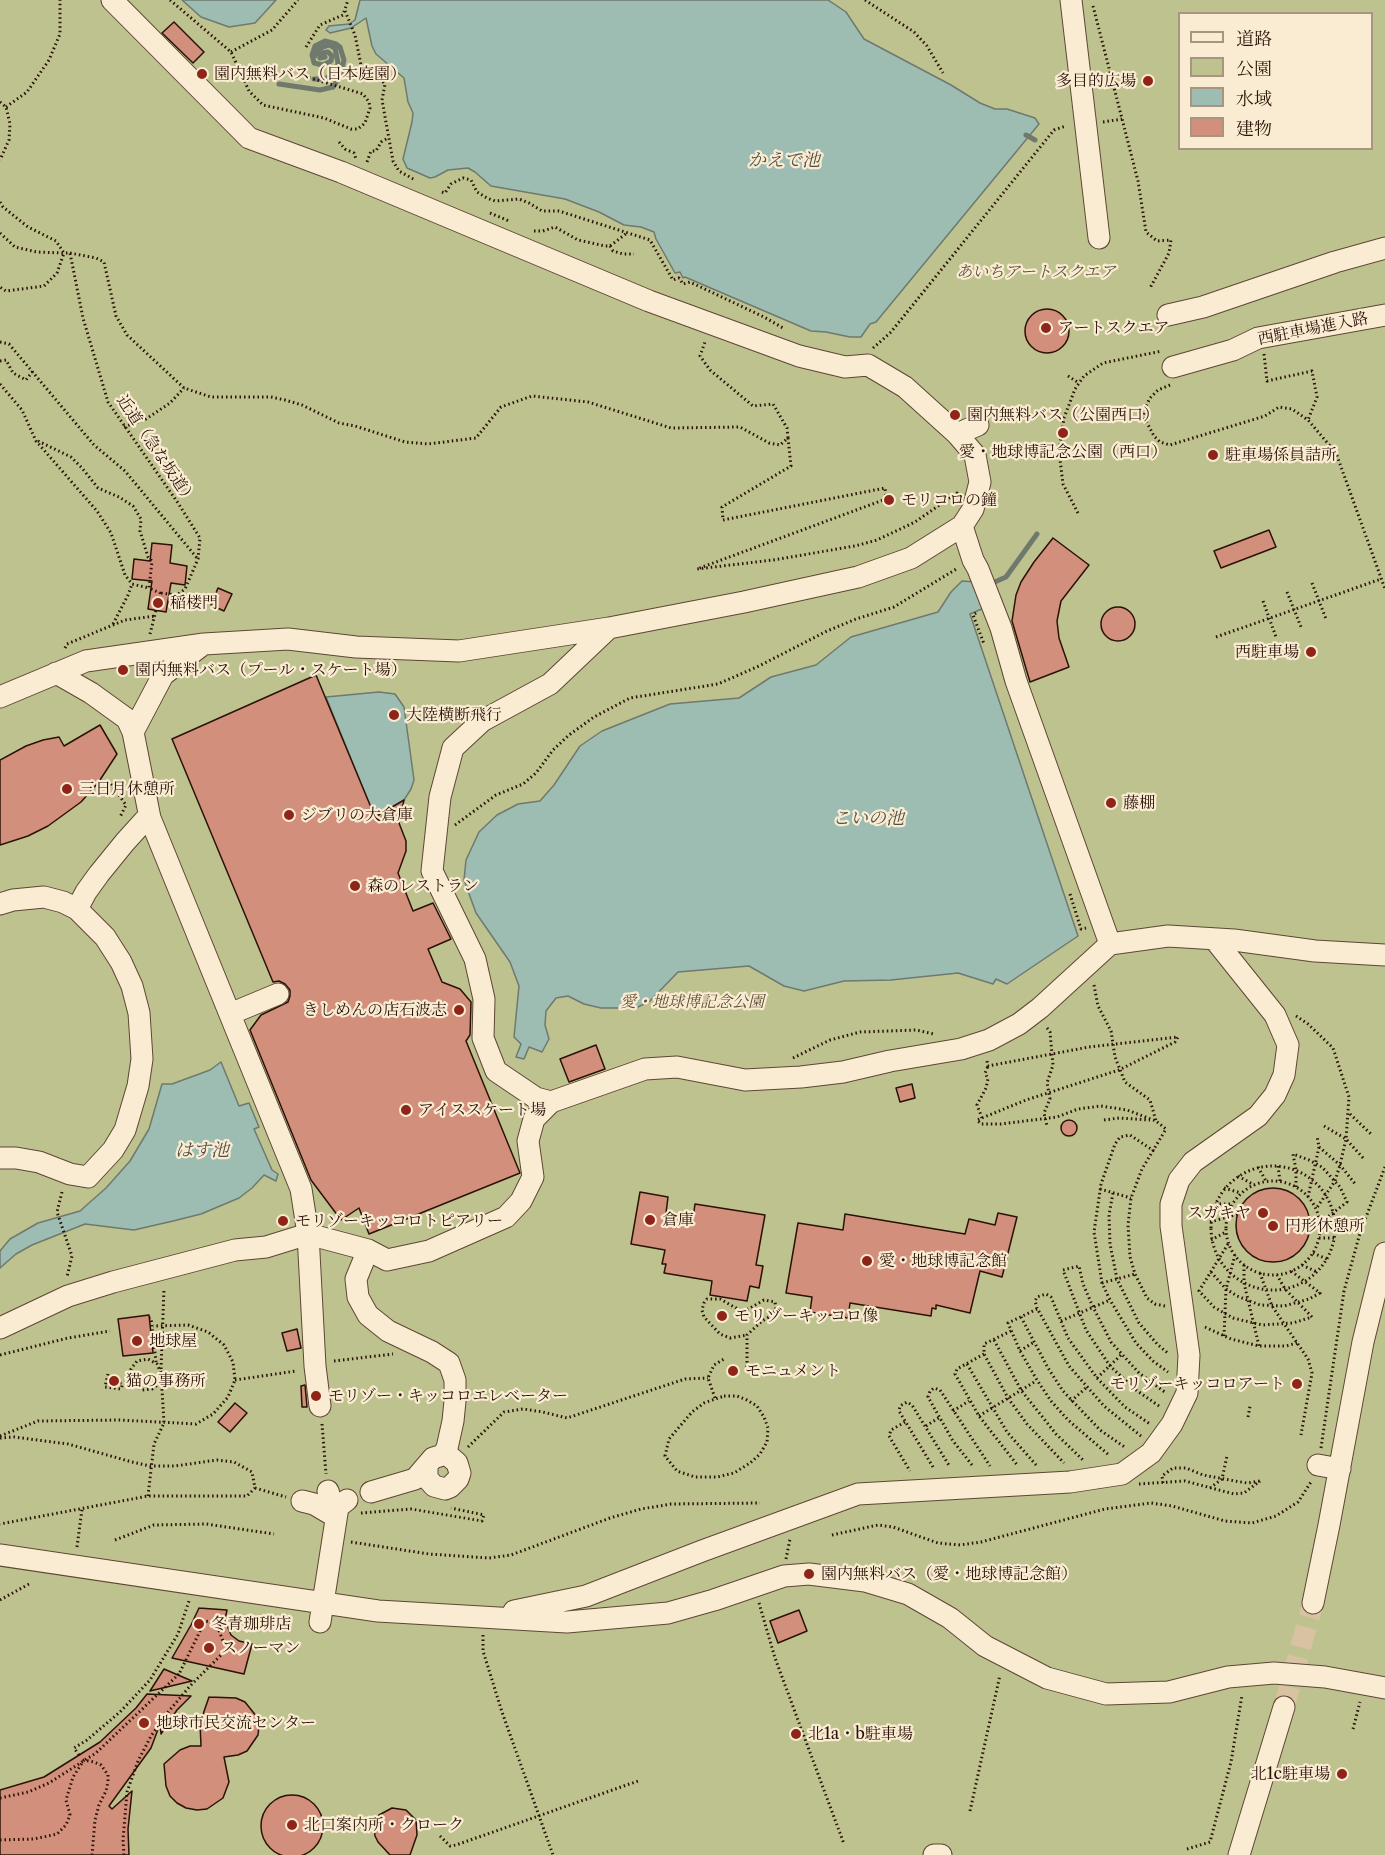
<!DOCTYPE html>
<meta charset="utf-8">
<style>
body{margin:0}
#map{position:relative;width:1385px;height:1855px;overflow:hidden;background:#f8e1bc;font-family:"Libre Caslon Text","Noto Serif JP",serif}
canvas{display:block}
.legend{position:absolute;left:1178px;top:12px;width:195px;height:138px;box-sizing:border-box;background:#faecd3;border:2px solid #a79581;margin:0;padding:8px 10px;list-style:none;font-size:18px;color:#2b1207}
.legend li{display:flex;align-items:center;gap:12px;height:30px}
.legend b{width:30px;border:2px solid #a79581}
</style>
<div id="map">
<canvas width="1385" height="1855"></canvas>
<ul class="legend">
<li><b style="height:8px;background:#faecd3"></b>道路</li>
<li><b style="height:16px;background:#bec28f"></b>公園</li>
<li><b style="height:16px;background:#9dbdb3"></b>水域</li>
<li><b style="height:16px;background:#d28f7b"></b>建物</li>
</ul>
</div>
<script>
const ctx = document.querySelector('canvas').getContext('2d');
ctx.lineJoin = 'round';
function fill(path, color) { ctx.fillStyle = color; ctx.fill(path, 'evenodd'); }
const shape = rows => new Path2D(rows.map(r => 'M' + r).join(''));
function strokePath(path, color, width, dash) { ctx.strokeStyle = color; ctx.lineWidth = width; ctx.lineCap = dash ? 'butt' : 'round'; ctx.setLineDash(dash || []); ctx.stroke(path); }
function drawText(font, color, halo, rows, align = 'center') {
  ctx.font = font + ' "Libre Caslon Text","Noto Serif JP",serif'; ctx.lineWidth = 4.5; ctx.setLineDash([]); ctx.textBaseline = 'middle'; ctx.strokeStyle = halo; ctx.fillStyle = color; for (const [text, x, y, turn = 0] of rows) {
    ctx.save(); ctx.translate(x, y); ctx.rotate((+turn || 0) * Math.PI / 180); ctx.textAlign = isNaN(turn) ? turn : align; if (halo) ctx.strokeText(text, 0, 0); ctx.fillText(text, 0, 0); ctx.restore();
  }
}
const green = shape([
 [0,0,1385,0,1385,1855,0,1855],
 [1180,14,1372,14,1372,148,1180,148]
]);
const water = shape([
 [182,0,276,0,255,23,229,27,201,17,182,0],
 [360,0,828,0,846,12,864,39,951,85,980,103,995,109,1007,109,1035,118,1039,124,876,322,870,324,861,337,850,337,826,332,811,331,685,277,683,278,680,272,675,273,656,239,654,232,641,227,624,225,599,212,565,199,491,186,475,172,468,168,448,170,435,177,430,178,407,168,403,159,412,122,413,113,408,102,404,78,376,54,372,46,366,18,351,28,330,33,326,30,329,26,349,24,355,20,360,0],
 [962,581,976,582,984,608,970,614,1078,936,1007,984,996,979,993,984,958,973,891,980,844,981,804,991,784,986,749,966,678,972,650,1001,636,1008,601,1008,584,1004,568,996,556,998,546,1011,545,1025,549,1039,542,1052,529,1047,524,1059,516,1057,521,1044,514,1037,519,986,510,962,476,913,464,880,466,860,479,832,497,815,518,804,540,801,554,785,580,746,602,731,670,704,739,698,771,677,816,665,851,637,938,612,951,592,962,581],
 [379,692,395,694,404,707,414,780,411,789,404,800,394,809,381,813,373,813,326,697,379,692],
 [221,1062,239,1106,249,1103,259,1127,254,1129,272,1170,278,1174,276,1181,264,1175,252,1188,239,1198,201,1214,173,1221,134,1230,85,1224,32,1245,16,1254,0,1268,0,1251,10,1239,38,1223,80,1211,106,1188,130,1161,149,1129,162,1084,172,1084,210,1070,221,1062]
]);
const stream = shape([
 [314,79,325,79,332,75,337,69,338,63,335,48,329,45,318,49,315,56],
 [279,84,320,90,333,87,340,77,344,60,340,47,336,44,325,41,315,46,312,55,314,63,323,65,331,61,332,56,328,52,321,53,320,58,325,57],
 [1026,135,1035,140],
 [988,585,1006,577,1037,534]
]);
const building = shape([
 [174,22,204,52,193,63,162,33,174,22],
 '1025 331a22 22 0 1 1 44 0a22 22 0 1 1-44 0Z',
 [1269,530,1276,547,1221,568,1214,551,1269,530],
 [1053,538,1089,565,1061,601,1057,621,1059,638,1069,667,1030,682,1012,621,1016,595,1021,582,1034,562,1053,538],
 [152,543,172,545,170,563,187,566,185,585,171,583,166,612,148,609,152,581,132,579,134,559,150,561,152,543],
 [218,588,232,594,224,611,211,605,218,588],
 '1101 624a17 17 0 1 1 34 0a17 17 0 1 1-34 0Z',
 [316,675,375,817,404,800,399,823,406,841,406,851,398,873,413,911,433,903,451,939,428,949,442,982,460,989,471,1002,470,1035,466,1041,520,1173,369,1234,359,1208,341,1220,311,1180,250,1030,261,1015,288,1002,290,996,290,990,285,984,279,981,273,982,172,739,316,675],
 [100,725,117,754,98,783,81,802,48,826,28,836,0,845,0,760,26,746,43,740,59,737,64,746,100,725],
 [596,1045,605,1069,569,1082,560,1059,596,1045],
 [912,1084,915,1098,900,1102,896,1088,912,1084],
 '1061 1128a8 8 0 1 1 16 0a8 8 0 1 1-16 0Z',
 '1236 1225a37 37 0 1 1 74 0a37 37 0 1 1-74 0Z',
 [640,1192,668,1197,666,1213,693,1218,695,1204,765,1215,756,1265,763,1266,759,1288,750,1286,747,1301,710,1295,712,1281,664,1273,666,1264,662,1264,665,1250,631,1244,640,1192],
 [998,1213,1017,1217,1002,1277,980,1271,970,1313,936,1305,936,1309,932,1308,931,1316,850,1303,848,1318,810,1312,812,1297,786,1293,798,1223,843,1230,845,1214,965,1234,969,1219,995,1225,998,1213],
 [149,1315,153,1353,123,1356,118,1319,149,1315],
 [297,1329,301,1348,287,1351,282,1333,297,1329],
 [305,1385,307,1407,302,1407,301,1386,305,1385],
 [235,1403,247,1413,230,1432,218,1422,235,1403],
 [199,1608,227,1610,225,1620,231,1635,239,1641,252,1644,244,1674,172,1658,191,1625,199,1608],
 [799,1610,807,1631,778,1643,770,1621,799,1610],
 [164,1669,192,1681,150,1691,164,1669],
 [147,1694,191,1696,177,1710,161,1734,160,1724,151,1748,109,1806,112,1809,132,1791,128,1829,129,1855,0,1855,0,1790,44,1777,100,1742,136,1708,147,1694],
 [209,1697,236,1698,245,1702,257,1717,259,1726,258,1735,247,1751,238,1755,224,1757,229,1782,223,1798,207,1809,197,1810,186,1808,177,1803,170,1796,166,1786,164,1764,180,1750,190,1746,201,1746,200,1723,209,1697],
 '261 1826a31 31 0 1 1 62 0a31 31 0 1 1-62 0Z',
 [392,1808,406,1810,416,1820,417,1835,410,1855,390,1855,378,1842,375,1836,374,1829,379,1815,392,1808]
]);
const minorTunnel = shape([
 [1284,1707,1313,1603]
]);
const path = shape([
 [170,0,231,52,249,91,263,105,324,118,351,129,358,129,365,123,370,108,369,102,363,94,307,77],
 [865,0,914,32,927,46,943,73],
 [1093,6,1138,181,1146,232,1157,241,1171,240,1169,253,1150,288],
 [345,11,355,35,361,65,365,72,379,77,385,84,382,100,393,161,399,171,415,180],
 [306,47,320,25,343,15,348,0],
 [231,52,272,30,298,0],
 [0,102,6,107,10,124,9,140,0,160],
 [6,107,27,92,49,60,60,34,60,0],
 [1103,122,1122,119],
 [339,142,345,149,354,153,356,159],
 [367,162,371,151,376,151,381,142,388,138],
 [442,192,445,193,451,184,463,178,471,180,477,192,487,198,495,201,519,199,529,203,542,211,559,211,650,240,673,280,679,278,683,284,690,282,764,317,783,328],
 [0,202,3,207,28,227,56,241,64,253,70,253,83,318,108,402,178,503,200,538,198,559,185,589,177,595,160,593],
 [490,213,509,221],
 [534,231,543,231,555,227,578,240,605,246,610,246,627,233],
 [0,233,15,247,37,252,64,253,57,273,44,286,6,291,0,287],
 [610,246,613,251,623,254,634,254],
 [70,253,96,258,104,262,116,316,127,335,184,388,211,397,271,397,285,400,302,405,339,423,355,426,405,442,428,444,476,438,501,407,532,396,588,402,671,428,740,427,769,443,780,445,788,438,787,428,773,404,753,406,710,370,700,356,705,342],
 [0,342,9,344,94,445,125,471,197,558],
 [873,348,891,332,1054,130,1066,126],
 [1264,354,1267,381,1312,371,1317,397,1308,420],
 [0,361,6,360,13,373,26,380,33,371],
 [1068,376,1079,383],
 [0,384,22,410,36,441,97,511,111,533,125,575,132,584,149,588],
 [1170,385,1158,390,1150,398,1146,406,1144,417,1154,436,1160,442,1170,445,1265,416,1279,407,1292,409,1308,420,1336,453,1385,589],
 [124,427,146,419,170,403,184,388],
 [788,438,791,466,722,507,723,520,885,488,886,499,697,569,773,560,855,546,877,540,915,522,957,493,958,495],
 [38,441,71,457,82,468,98,488,119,497,133,506,141,519,140,531,148,557,152,561,149,588,160,593,159,598],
 [1078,513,1063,484,1059,451,1064,418,1075,389,1084,376,1103,363,1162,351],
 [1312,583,1326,619],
 [1287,592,1301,627],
 [1263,601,1276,637],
 [976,613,973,615,984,644],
 [113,624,128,595,132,584],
 [150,634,156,610],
 [1216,637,1381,579],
 [65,648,67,644,125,620,155,616],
 [111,784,126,805,120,817],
 [455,825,496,795,523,784,536,773,553,750,569,735,594,717,630,698,718,684,759,666,827,631,856,619,894,607,958,568],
 [1070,894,1081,929,1086,928],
 [1094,985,1098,1006,1111,1031,1115,1057,1125,1082,1150,1100,1156,1121],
 [1296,1016,1308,1024,1333,1048,1349,1097,1346,1139,1340,1165,1335,1181,1316,1209],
 [1047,1028,1050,1032,1053,1065,1047,1083,1050,1099,1044,1113,1047,1126],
 [793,1058,830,1040,860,1032,916,1030,934,1034],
 [987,1061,988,1066,1089,1047,1178,1037,1175,1042,1119,1070,1026,1100,977,1120,981,1124,1001,1124,1057,1117,1078,1109,1101,1106,1127,1110,1156,1121,1166,1129,1142,1169,1131,1198,1128,1225,1130,1257,1135,1274,1147,1298,1155,1304,1165,1306],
 [1350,1114,1372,1135],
 [982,1118,977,1105,986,1088,988,1079,985,1073,988,1066],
 [1104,1120,1119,1118,1150,1120],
 [1324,1126,1346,1139,1364,1159],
 [1319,1147,1340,1165,1356,1185],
 [1154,1151,1130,1135,1120,1137,1115,1144,1101,1184,1094,1232,1102,1283,1110,1300,1136,1343,1153,1361,1168,1372],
 '1211 1228a62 62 0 1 1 124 0a62 62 0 1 1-124 0Z',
 [1278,1166,1280,1181],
 [1258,1167,1266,1181],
 [1238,1176,1254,1185],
 '1226 1228a47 47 0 1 1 94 0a47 47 0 1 1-94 0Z',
 [1296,1187,1296,1170,1293,1154,1309,1160,1322,1167,1340,1187,1347,1202,1320,1223],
 [1224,1188,1241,1193],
 [1100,1189,1131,1198],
 [62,1192,57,1212,72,1256,67,1277],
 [1113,1193,1109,1215,1110,1244,1117,1279,1139,1323,1158,1345,1169,1354],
 [1308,1197,1319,1147,1317,1136],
 [1215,1204,1231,1204],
 [1210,1222,1238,1214],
 [1319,1238,1335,1238],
 [1211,1240,1226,1232],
 [1228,1244,1199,1291,1214,1307,1233,1318,1262,1325,1293,1323,1312,1317,1285,1289,1277,1275],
 [1313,1253,1327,1259],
 [1244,1265,1244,1283,1259,1346],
 [1302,1265,1317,1272],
 [1211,1272,1226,1289,1237,1296,1260,1305,1284,1306,1309,1299,1320,1293,1291,1271],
 [1260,1273,1272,1306,1308,1359,1312,1373,1301,1435],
 [1102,1283,1135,1274],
 [1037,1309,1008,1323,1020,1351,1037,1380,1051,1401,1068,1420,1110,1456],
 [1021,1317,1048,1368,1063,1391,1100,1430,1126,1448],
 [149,1318,151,1318,156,1362],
 [1061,1321,1110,1300],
 [1205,1327,1231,1339,1259,1346,1286,1346,1297,1343],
 [1011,1331,984,1344,984,1354,1008,1398,1027,1424,1064,1463],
 [1224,1336,1226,1289,1235,1255],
 [994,1340,1021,1390,1056,1434,1084,1461],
 [1020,1351,1034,1342],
 [984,1354,957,1369,955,1374,979,1416,1018,1466],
 [0,1355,68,1338,110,1331],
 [334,1361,393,1354],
 [967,1364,1007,1432,1037,1466],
 [747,1367,747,1335,762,1321,773,1315,776,1309,775,1302,764,1300,743,1312,720,1299,707,1299,704,1303,702,1310,704,1317,720,1334,730,1338,747,1335],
 [161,1369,164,1289],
 [108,1374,105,1387,121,1389,123,1383],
 [1097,1378,1121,1355],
 [235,1380,296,1371],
 [120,1383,132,1382],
 [724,1396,737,1396,747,1400,757,1406,764,1417,768,1428,767,1442,760,1454,750,1463,734,1473,717,1477,695,1477,677,1471,665,1456,669,1439,692,1412,704,1403,724,1396],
 [715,1398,708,1378,714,1365,724,1359],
 [1071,1401,1086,1388],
 [1159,1406,1136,1390,1110,1366,1086,1330,1063,1270,1079,1266,1083,1284,1093,1307,1111,1342,1139,1373,1166,1393],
 [953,1411,969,1401],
 [979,1416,1036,1381],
 [1248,1417,1250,1406],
 [905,1422,891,1430,889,1436,910,1471],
 [322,1424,326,1474],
 [926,1426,940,1417],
 [0,1436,38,1421,120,1420,196,1424,213,1414,228,1397,235,1380,233,1362,224,1345,208,1332,188,1325,153,1326],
 [1141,1436,1104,1406,1069,1366,1037,1308,1035,1301,1037,1297,1046,1294,1051,1297,1068,1338,1097,1378,1125,1407,1150,1424],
 [0,1438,14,1437,68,1444,132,1462,150,1466,175,1466,217,1460,234,1462,252,1472,255,1488,247,1496,148,1496,0,1524],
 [468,1447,504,1412,523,1409,543,1412,567,1418,685,1379,708,1378],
 [1321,1448,1344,1291,1360,1233,1385,1167],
 [972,1465,953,1441,928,1397,930,1391,934,1388,940,1390,990,1466],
 [933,1467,899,1411,900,1406,907,1402,912,1405,950,1467],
 [1163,1483,1162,1476,1173,1468,1186,1468,1203,1475,1235,1481,1247,1483,1260,1481],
 [1139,1484,1185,1481,1234,1494,1244,1493,1260,1481],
 [255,1488,286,1497],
 [1210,1488,1222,1479,1227,1456],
 [148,1496,154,1444,164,1423,161,1373,157,1364,148,1359,137,1361,131,1369,132,1382,142,1390,152,1389,156,1386,161,1377],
 [361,1513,411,1509,482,1521,484,1515,451,1508],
 [832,1535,878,1525,893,1527,938,1543,960,1545,981,1542,1105,1509,1151,1503,1172,1506,1225,1521,1252,1523,1276,1516,1298,1502,1311,1482],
 [115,1540,154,1525,206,1524,274,1534],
 [351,1542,429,1554,489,1558,511,1555,610,1518,641,1509,671,1504,760,1503],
 [77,1547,82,1509],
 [786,1559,790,1539],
 [0,1600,29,1584],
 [759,1603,775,1658,844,1844],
 [483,1635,483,1651,502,1712,553,1855],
 [1353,1729,1360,1702],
 [79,1755,74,1748,87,1740,120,1712,150,1680,178,1634,189,1601],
 [970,1811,1000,1675],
 [440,1836,450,1846,456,1845,638,1781],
 [0,1840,34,1839,57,1834,66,1825,70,1815,66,1800,73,1777,84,1760,94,1762,101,1765,108,1775,108,1782,106,1791,99,1805,95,1820,92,1855],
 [1187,1849,1210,1842,1231,1762,1242,1695],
 [124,1855,123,1840,127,1792,138,1761,151,1736,169,1711,190,1686,229,1647,223,1641,216,1623,205,1621,179,1674]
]);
const minor = shape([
 [112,0,249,138,341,172,649,301,799,356,845,367,868,365,905,387,957,434,975,455,980,482,973,509,962,526,973,560,978,569,1001,628,1016,681,1110,944,1168,936,1234,940,1315,951,1385,955],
 [1071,0,1099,238],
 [1168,315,1203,307,1335,262,1385,248],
 [1173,367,1233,350,1258,338,1385,315],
 [957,434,978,425],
 [201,646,163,675,133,732,150,818,301,1189,308,1234,315,1366,320,1406],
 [56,673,91,693,127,719,133,732],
 [0,697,86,661,204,644,288,639,356,647,459,651,609,628,744,602,858,577,911,558,962,526],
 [0,904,13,900,44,897,63,902,77,909,105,937,121,962,132,986,139,1013,142,1059,138,1086,125,1130,113,1150,88,1177,70,1174,39,1162,16,1158,0,1158],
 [77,909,86,892,99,874,125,842,144,821,150,818],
 [230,1014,278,994],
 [551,1102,536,1098,496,1071,483,1038,484,999,475,959,432,871,440,797,453,748,482,721,550,684,609,628],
 [368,1250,356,1279,358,1297,368,1315,388,1331,432,1352,449,1363,455,1380,455,1401,453,1421,447,1448,443,1455],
 [0,1328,68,1296,113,1282,235,1250,266,1247,308,1234,368,1250,387,1260,429,1251,506,1217,521,1201,533,1177,528,1141,534,1119,551,1102,645,1069,677,1067,745,1080,801,1077,843,1072,890,1061,961,1049,989,1040,1019,1024,1040,1008,1110,944],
 [1318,1465,1340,1469],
 [328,1491,336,1517],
 [371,1492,415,1479,433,1458,443,1455,449,1456,457,1463,460,1473,458,1479,450,1487,445,1489,434,1486,427,1478,427,1467],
 [302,1501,314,1504,336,1517],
 [0,1555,378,1611,567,1622,668,1613,714,1600,784,1576,809,1574,865,1581,908,1594,950,1618,985,1646,1047,1678,1106,1694,1169,1692,1228,1677,1274,1673,1325,1677,1385,1688],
 [1313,1603,1329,1525,1363,1342,1385,1253],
 [514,1611,586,1596,702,1551,858,1494,1070,1482,1122,1474,1151,1453,1172,1424,1187,1393,1189,1355,1171,1226,1171,1204,1179,1180,1193,1162,1258,1116,1275,1095,1284,1075,1288,1045,1275,1015,1215,940],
 [320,1622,338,1507,347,1500],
 [934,1855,941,1855],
 [1239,1855,1284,1707]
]);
const pathBridge = shape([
 [0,1798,28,1792,49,1783,96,1753,179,1674]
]);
const markers = [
 [202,74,6,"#8f2418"],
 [1148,81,6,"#8f2418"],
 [1046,328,6,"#8f2418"],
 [955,415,6,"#8f2418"],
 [1063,433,6,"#8f2418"],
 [1213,455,6,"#8f2418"],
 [889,500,6,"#8f2418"],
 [158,603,6,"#8f2418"],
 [1311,652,6,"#8f2418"],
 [123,670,6,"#8f2418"],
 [394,715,6,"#8f2418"],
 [67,789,6,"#8f2418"],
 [1111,803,6,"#8f2418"],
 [289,815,6,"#8f2418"],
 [355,886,6,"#8f2418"],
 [459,1010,6,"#8f2418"],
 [406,1110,6,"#8f2418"],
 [1263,1213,6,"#8f2418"],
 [650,1220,6,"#8f2418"],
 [283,1221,6,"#8f2418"],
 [1273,1226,6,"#8f2418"],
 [867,1261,6,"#8f2418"],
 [722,1316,6,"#8f2418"],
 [137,1341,6,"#8f2418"],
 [733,1371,6,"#8f2418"],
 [114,1381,6,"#8f2418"],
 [1297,1384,6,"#8f2418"],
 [316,1396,6,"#8f2418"],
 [809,1574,6,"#8f2418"],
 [199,1624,6,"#8f2418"],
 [209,1648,6,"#8f2418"],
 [144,1723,6,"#8f2418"],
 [796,1734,6,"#8f2418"],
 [1342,1774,6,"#8f2418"],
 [292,1825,6,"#8f2418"]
];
const poiNames = [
 ["園内無料バス（日本庭園）",214,74],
 ["多目的広場",1136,81,"right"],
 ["アートスクエア",1058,328],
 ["園内無料バス（公園西口）",967,415],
 ["愛・地球博記念公園（西口）",1063,452,"center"],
 ["駐車場係員詰所",1225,455],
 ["モリコロの鐘",901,500],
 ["稲楼門",170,603],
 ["西駐車場",1299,652,"right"],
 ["園内無料バス（プール・スケート場）",135,670],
 ["大陸横断飛行",406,715],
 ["三日月休憩所",79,789],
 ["藤棚",1123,803],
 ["ジブリの大倉庫",301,815],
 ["森のレストラン",367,886],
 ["きしめんの店石波志",447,1010,"right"],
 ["アイススケート場",418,1110],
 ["スガキヤ",1251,1213,"right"],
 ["倉庫",662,1220],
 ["モリゾーキッコロトピアリー",295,1221],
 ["円形休憩所",1285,1226],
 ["愛・地球博記念館",879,1261],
 ["モリゾーキッコロ像",734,1316],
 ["地球屋",149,1341],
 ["モニュメント",745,1371],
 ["猫の事務所",126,1381],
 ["モリゾーキッコロアート",1285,1384,"right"],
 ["モリゾー・キッコロエレベーター",328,1396],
 ["園内無料バス（愛・地球博記念館）",821,1574],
 ["冬青珈琲店",211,1624],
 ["スノーマン",221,1648],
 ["地球市民交流センター",156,1723],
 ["北1a・b駐車場",808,1734],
 ["北1c駐車場",1330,1774,"right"],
 ["北口案内所・クローク",304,1825]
];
const parkNames = [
 ["あいちアートスクエア",1036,272],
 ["愛・地球博記念公園",692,1002]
];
const streetNames = [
 ["西駐車場進入路",1313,329,-11],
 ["近道（急な坂道）",156,450,56]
];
const waterNames = [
 ["かえで池",784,161],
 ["こいの池",868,819],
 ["はす池",202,1151]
];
fill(green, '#bec28f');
fill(water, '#9dbdb3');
strokePath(water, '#6f796e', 1.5);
strokePath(stream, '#6f796e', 5);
fill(building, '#d28f7b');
strokePath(building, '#2b1207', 1.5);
strokePath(minorTunnel, '#d9c2a1', 21, [21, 10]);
strokePath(minor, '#5e4634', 23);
strokePath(path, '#2b1207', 3, [1.5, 3]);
strokePath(minor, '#faecd3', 21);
strokePath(pathBridge, '#2b1207', 3, [1.5, 3]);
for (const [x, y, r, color] of markers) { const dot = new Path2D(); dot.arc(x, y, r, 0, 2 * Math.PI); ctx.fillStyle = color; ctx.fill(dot); strokePath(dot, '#faecd3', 2); }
drawText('16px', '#2b1207', '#faecd3', poiNames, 'left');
drawText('italic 16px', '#5e5037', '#faecd3', parkNames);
drawText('16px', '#2b1207', '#faecd3', streetNames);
drawText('italic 18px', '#534e43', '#faecd3', waterNames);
</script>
